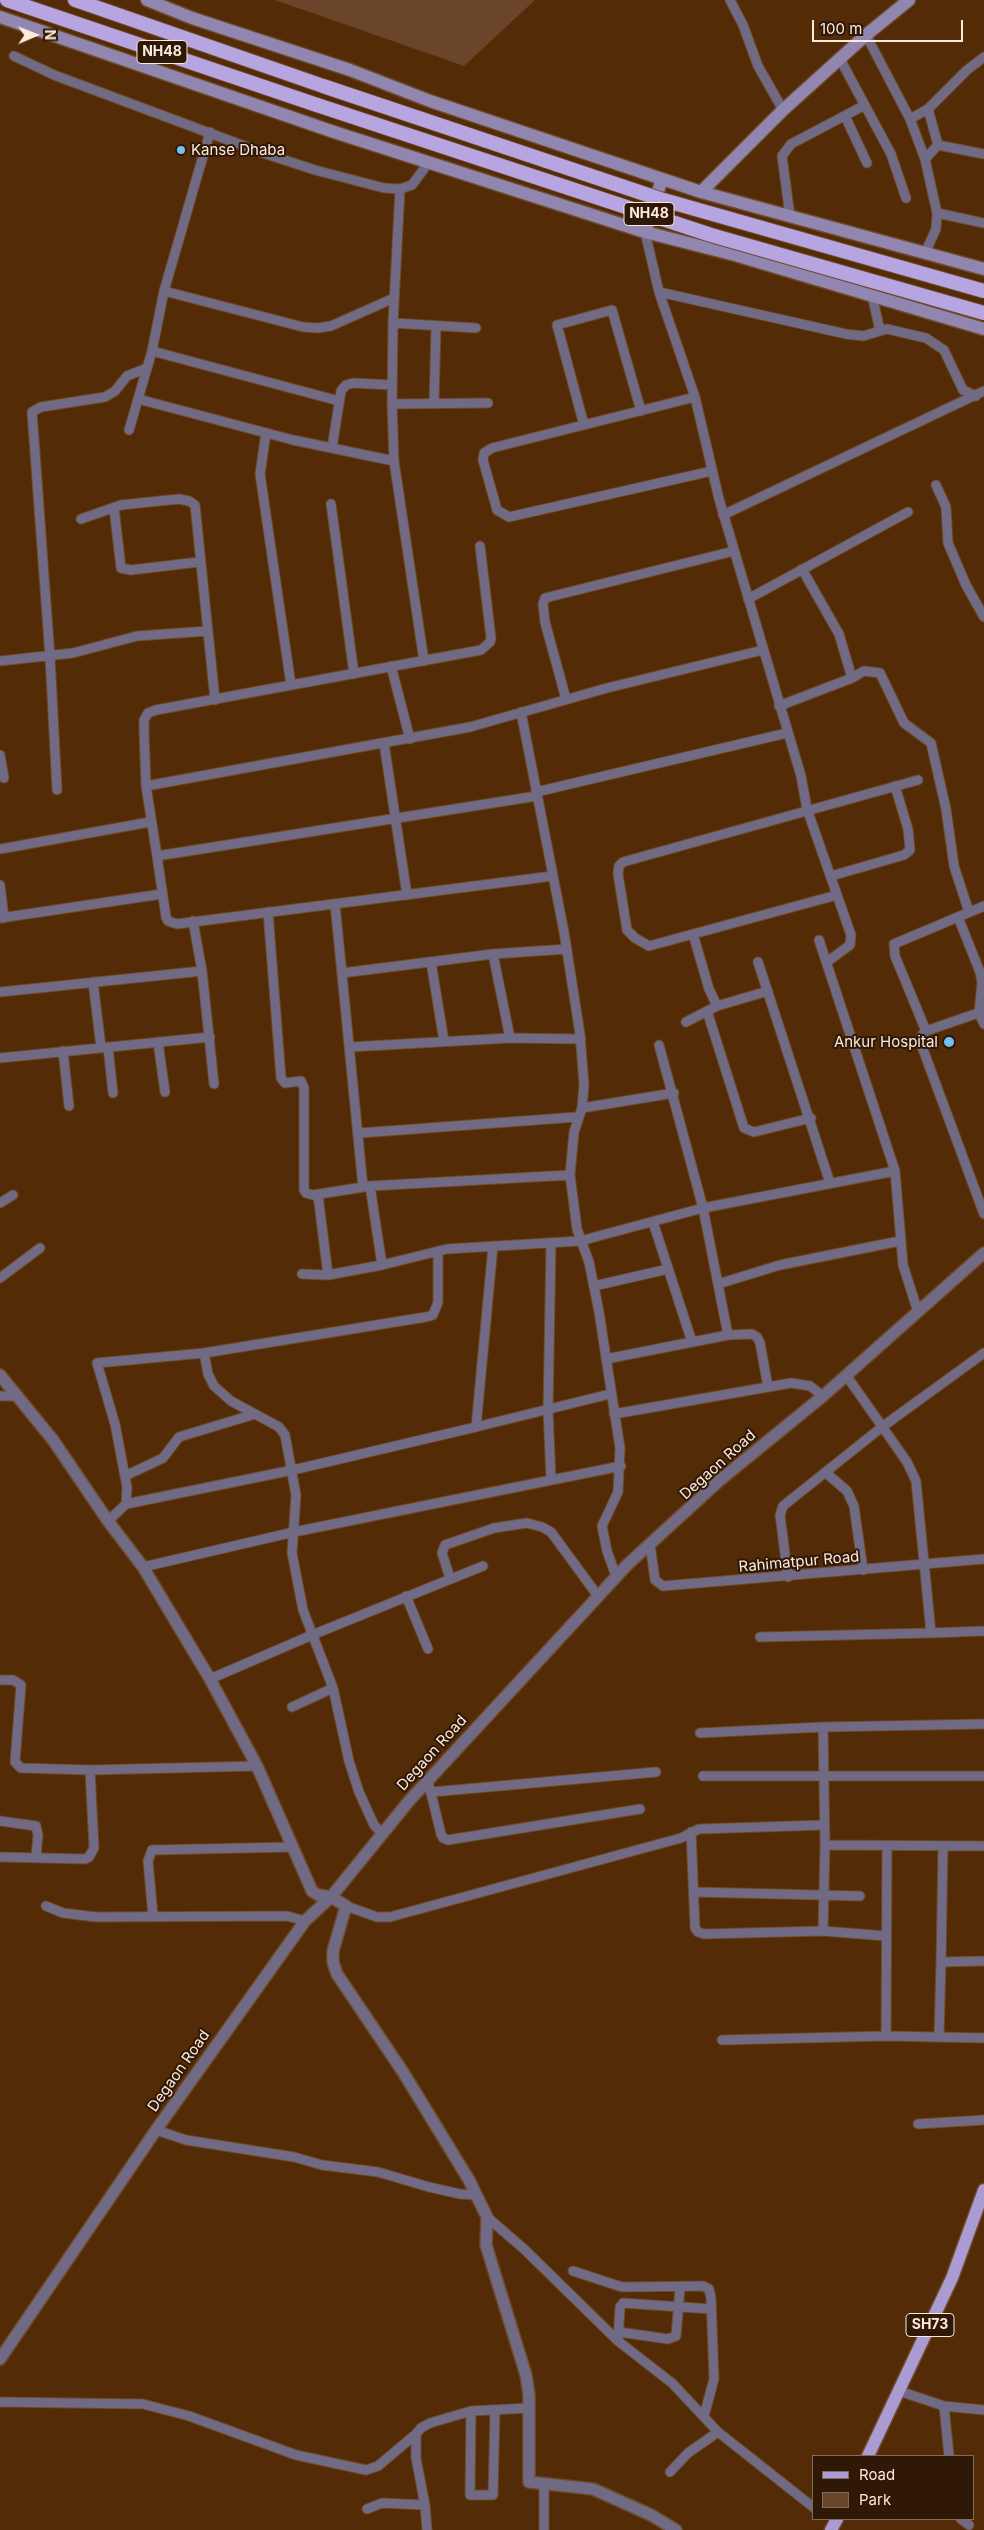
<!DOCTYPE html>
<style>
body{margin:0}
#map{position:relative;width:984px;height:2530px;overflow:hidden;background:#532b07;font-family:Inter,sans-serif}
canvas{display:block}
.legend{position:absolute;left:812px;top:2455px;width:162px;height:65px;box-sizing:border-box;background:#2f1806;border:1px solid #816c5c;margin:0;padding:6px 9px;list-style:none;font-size:15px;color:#fdeadc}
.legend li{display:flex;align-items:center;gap:10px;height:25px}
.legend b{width:25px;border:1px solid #816c5c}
.north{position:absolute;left:10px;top:10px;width:50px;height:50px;-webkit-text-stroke:4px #2f1806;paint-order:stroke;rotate:89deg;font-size:14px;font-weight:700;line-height:20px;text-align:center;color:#fdeadc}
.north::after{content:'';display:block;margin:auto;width:18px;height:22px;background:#fdeadc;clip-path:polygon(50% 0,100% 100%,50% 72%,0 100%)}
.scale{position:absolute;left:812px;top:20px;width:151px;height:22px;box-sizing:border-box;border:2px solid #fdeadc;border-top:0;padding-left:6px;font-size:15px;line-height:18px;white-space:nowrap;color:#fdeadc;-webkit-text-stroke:4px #2f1806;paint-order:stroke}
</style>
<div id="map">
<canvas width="984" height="2530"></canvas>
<ul class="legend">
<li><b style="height:6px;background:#aa9bd2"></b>Road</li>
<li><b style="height:14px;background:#6b4529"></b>Park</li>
</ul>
<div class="north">N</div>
<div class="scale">100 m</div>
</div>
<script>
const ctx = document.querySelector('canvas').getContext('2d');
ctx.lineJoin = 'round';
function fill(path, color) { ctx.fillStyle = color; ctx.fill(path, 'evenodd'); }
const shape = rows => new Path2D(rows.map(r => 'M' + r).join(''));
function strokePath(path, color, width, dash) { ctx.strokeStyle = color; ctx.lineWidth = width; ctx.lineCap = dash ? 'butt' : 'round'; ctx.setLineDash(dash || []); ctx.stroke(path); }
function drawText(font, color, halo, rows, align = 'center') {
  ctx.font = font + ' Inter,sans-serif'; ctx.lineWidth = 4; ctx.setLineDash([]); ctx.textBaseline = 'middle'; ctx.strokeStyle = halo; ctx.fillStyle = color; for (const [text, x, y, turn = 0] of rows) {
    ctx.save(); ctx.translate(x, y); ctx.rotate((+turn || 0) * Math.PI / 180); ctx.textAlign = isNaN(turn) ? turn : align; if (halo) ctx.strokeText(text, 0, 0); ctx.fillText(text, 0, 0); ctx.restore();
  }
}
const green = shape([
 [275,0,535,0,464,66]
]);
const minor = shape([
 [730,0,743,25,758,66,783,110],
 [866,35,910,119,925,159,937,213,936,229,925,253],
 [14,56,54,75,263,153,315,170,384,188,400,189],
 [840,59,891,154,906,198],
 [928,109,938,145],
 [845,116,867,163],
 [910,119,928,109,967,70,984,57],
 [925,159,938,145,984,154],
 [937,213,984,223],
 [790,216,782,156,791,144,865,105],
 [645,232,659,292,695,397,719,499,801,776,807,809,851,935,850,945,827,962],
 [164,291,303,327,318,328,331,326,394,298],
 [659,292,846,334,863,336,887,329,926,338,944,350,963,390,976,396],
 [872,295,880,331],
 [393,323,476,328],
 [152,351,339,401],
 [695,397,492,448,484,453,483,460,497,510,509,517,712,471],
 [138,399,293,440,394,461],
 [392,404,488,403],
 [434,404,436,326],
 [584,425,557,325,612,310,641,411],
 [129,430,152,351,164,291,210,132],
 [266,433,260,474,291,685],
 [332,448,341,391,346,385,353,383,392,385],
 [936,485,946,507,948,543,966,585,984,617],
 [331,504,354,674],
 [114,508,121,568,131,570,199,562],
 [723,515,984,391],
 [81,519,121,505,179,499,189,501,195,505,215,700],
 [480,546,491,638,490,642,481,650,156,710,148,713,144,720,144,731,146,786,157,856,537,796],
 [802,569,839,634,852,678],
 [748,599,908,512],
 [0,661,73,653,137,636,208,631],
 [424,661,394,461,392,404,393,323,400,189,412,185,429,162],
 [391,666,410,739],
 [566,699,545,622,543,604,545,598,734,551],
 [779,706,852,678,864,671,880,673,904,723,931,743,946,809,954,866,969,912],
 [521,712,564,932,580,1034,584,1085,582,1108,574,1132,570,1175,577,1229,589,1262,599,1312,620,1448,618,1492,602,1526,607,1551,616,1576],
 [384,743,407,895],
 [0,755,4,778],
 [146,786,470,727,607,688,763,650],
 [57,790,50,657,32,412,41,407,105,397,115,391,127,376,147,368],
 [536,792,787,733],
 [0,849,150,822],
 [157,856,166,917,168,921,177,924,553,876],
 [831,876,904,855,910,850,908,829,895,786],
 [0,885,4,918],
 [837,895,649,946,635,938,627,930,618,874,619,866,623,862,918,780],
 [335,904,363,1187],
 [268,912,281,1078,285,1083,301,1081,304,1088,304,1190,306,1193,313,1195,370,1186,570,1175],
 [958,917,980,972,982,982,979,1013,984,1024],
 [0,918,162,894],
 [193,921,202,971,214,1084],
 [693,934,709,989,717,1006],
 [819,940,895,1171,903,1265,918,1312],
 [493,954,510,1038],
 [431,962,444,1041],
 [758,962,830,1183],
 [342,973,493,954,567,949],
 [93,982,101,1047],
 [0,992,202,971],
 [707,1011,744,1128,754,1132,811,1118],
 [984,1011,926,1031,921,1036,921,1044,984,1214],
 [686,1022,717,1006,768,991],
 [926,1031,895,956,894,944,984,906],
 [158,1042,165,1092],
 [659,1045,703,1208,728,1335],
 [108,1047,113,1093],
 [350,1047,510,1038,581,1039],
 [63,1051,69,1106],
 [0,1058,210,1037],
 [582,1108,674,1093],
 [360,1133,577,1117],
 [370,1186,382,1265],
 [318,1195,328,1275],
 [0,1203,13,1195],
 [653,1222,692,1342],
 [302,1274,328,1275,382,1265,447,1249,580,1241,703,1208,895,1171],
 [0,1278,40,1248],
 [718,1284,780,1265,900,1241],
 [594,1286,668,1269],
 [204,1353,208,1374,214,1386,231,1401,279,1427,285,1435,296,1495,292,1553,303,1610,333,1688,349,1761,359,1792,374,1825,383,1834],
 [606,1359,728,1335,752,1334,757,1337,760,1343,768,1387],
 [846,1375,907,1462,916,1481,931,1633,984,1631],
 [0,1396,18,1396],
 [614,1414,791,1383,810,1386,823,1396],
 [476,1427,610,1394],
 [825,1472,847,1491,854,1506,863,1570],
 [125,1476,163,1458,179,1437,255,1414],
 [551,1480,548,1410,551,1243],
 [126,1504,127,1487,115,1424,97,1363,204,1353,426,1317,433,1315,438,1302,438,1251],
 [108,1521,126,1504,293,1470,476,1427,493,1246],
 [650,1544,655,1580,663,1586,984,1559],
 [143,1567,294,1532,621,1466],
 [788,1577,780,1515,783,1506,882,1427,984,1353],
 [450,1578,442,1553,445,1545,494,1528,527,1523,542,1527,551,1532,598,1596],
 [406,1596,428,1649],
 [760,1637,931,1633],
 [210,1679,312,1635,483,1566],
 [0,1680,13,1680,21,1685,15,1762,21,1768,90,1770,257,1766],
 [292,1707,333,1688],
 [823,1727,984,1724],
 [700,1733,823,1727,825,1845,823,1931,886,1936],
 [703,1776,984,1776],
 [428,1781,441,1834,443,1838,448,1840,640,1809],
 [432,1792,656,1772],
 [0,1821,36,1826,38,1835,36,1857],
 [691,1832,695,1928,698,1932,704,1934,823,1931],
 [825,1845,984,1846],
 [943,1846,941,1962,984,1961],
 [0,1857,85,1859,89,1857,94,1848,90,1770],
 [695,1892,860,1896],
 [46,1906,63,1913,96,1917,287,1916,305,1921],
 [346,1906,377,1917,390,1917,681,1838,699,1829,824,1825],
 [153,1916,148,1861,152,1850,292,1847],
 [886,2036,887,1846],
 [939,2036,941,1962],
 [722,2040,886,2036,984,2038],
 [918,2124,984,2120],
 [156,2130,186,2140,294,2157,322,2165,378,2172,429,2187,460,2194,476,2195],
 [487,2217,524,2249,618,2341,672,2383,718,2432,813,2507],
 [573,2271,622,2287,703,2286,709,2289,711,2298,714,2379,704,2416],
 [619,2332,668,2339,676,2336,680,2288],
 [618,2341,620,2307,623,2303,711,2309],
 [899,2391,944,2406,984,2410],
 [0,2402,143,2404,189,2416,296,2455,366,2470,378,2466,416,2434],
 [944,2406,949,2456],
 [471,2411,470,2495,493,2495,495,2410],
 [670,2472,688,2453,718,2432],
 [367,2509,382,2503,425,2505],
 [961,2519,969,2525],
 [427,2530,425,2505,416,2458,416,2434,421,2428,430,2423,471,2411,530,2408],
 [544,2530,544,2483]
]);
const tertiary = shape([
 [0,1375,53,1440,108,1521,143,1567,210,1679,257,1766,312,1891,318,1895,331,1897,346,1906,333,1951,333,1962,337,1974,403,2072,469,2180,487,2217,486,2245,526,2375,529,2395,529,2482,593,2489,651,2515,676,2530],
 [0,2359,156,2130,305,1921,331,1897,409,1801,628,1564,720,1480,823,1396,984,1253]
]);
const secondary = shape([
 [147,0,192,18,350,70,430,101,701,192,984,269],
 [0,17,334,132,645,232,735,255,984,329],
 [701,192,783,110,866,35,909,0],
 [645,232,662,179]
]);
const primary = shape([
 [868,2456,952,2278,984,2190],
 [831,2530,837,2519]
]);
const trunk = shape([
 [7,0,317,105],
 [75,0,323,86]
]);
const trunkBridge = shape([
 [323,86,660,199,984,291],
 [317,105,711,235,984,313]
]);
const markers = [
 [181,150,5,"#6fc2f4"],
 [949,1042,6,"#6fc2f4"]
];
const shields = [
 [162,52,50],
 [649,214,50],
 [930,2325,48]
];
const shieldNames = [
 ["NH48",162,52],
 ["NH48",649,214],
 ["SH73",930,2325]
];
const poiNames = [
 ["Kanse Dhaba",191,150],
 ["Ankur Hospital",938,1042,"right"]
];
const streetNames = [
 ["Degaon Road",718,1465,-42],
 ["Rahimatpur Road",799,1562,-5],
 ["Degaon Road",432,1753,-48],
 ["Degaon Road",179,2071,-55]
];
fill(green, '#6b4529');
strokePath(minor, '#6e4a29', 11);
strokePath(tertiary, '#6e4a29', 14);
strokePath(secondary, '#6e4a29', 15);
strokePath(primary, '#6e4a29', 15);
strokePath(trunk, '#6e4a29', 16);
strokePath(minor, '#716a85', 9);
strokePath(tertiary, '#716a85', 11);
strokePath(secondary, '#9186b0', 12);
strokePath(primary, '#aa9bd2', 12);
strokePath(trunk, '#b6a5e1', 14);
strokePath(trunkBridge, '#6e4a29', 16, []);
strokePath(trunkBridge, '#b6a5e1', 14);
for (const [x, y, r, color] of markers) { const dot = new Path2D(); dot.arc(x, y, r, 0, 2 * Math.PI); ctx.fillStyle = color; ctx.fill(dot); strokePath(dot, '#2f1806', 2); }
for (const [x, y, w] of shields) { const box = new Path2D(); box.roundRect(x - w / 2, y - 11.5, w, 23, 4); ctx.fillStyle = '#2f1806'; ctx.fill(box); strokePath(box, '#fdeadc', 1); }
drawText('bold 14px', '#fdeadc', null, shieldNames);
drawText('15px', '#fdeadc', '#2f1806', poiNames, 'left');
drawText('15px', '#fdeadc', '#2f1806', streetNames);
</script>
